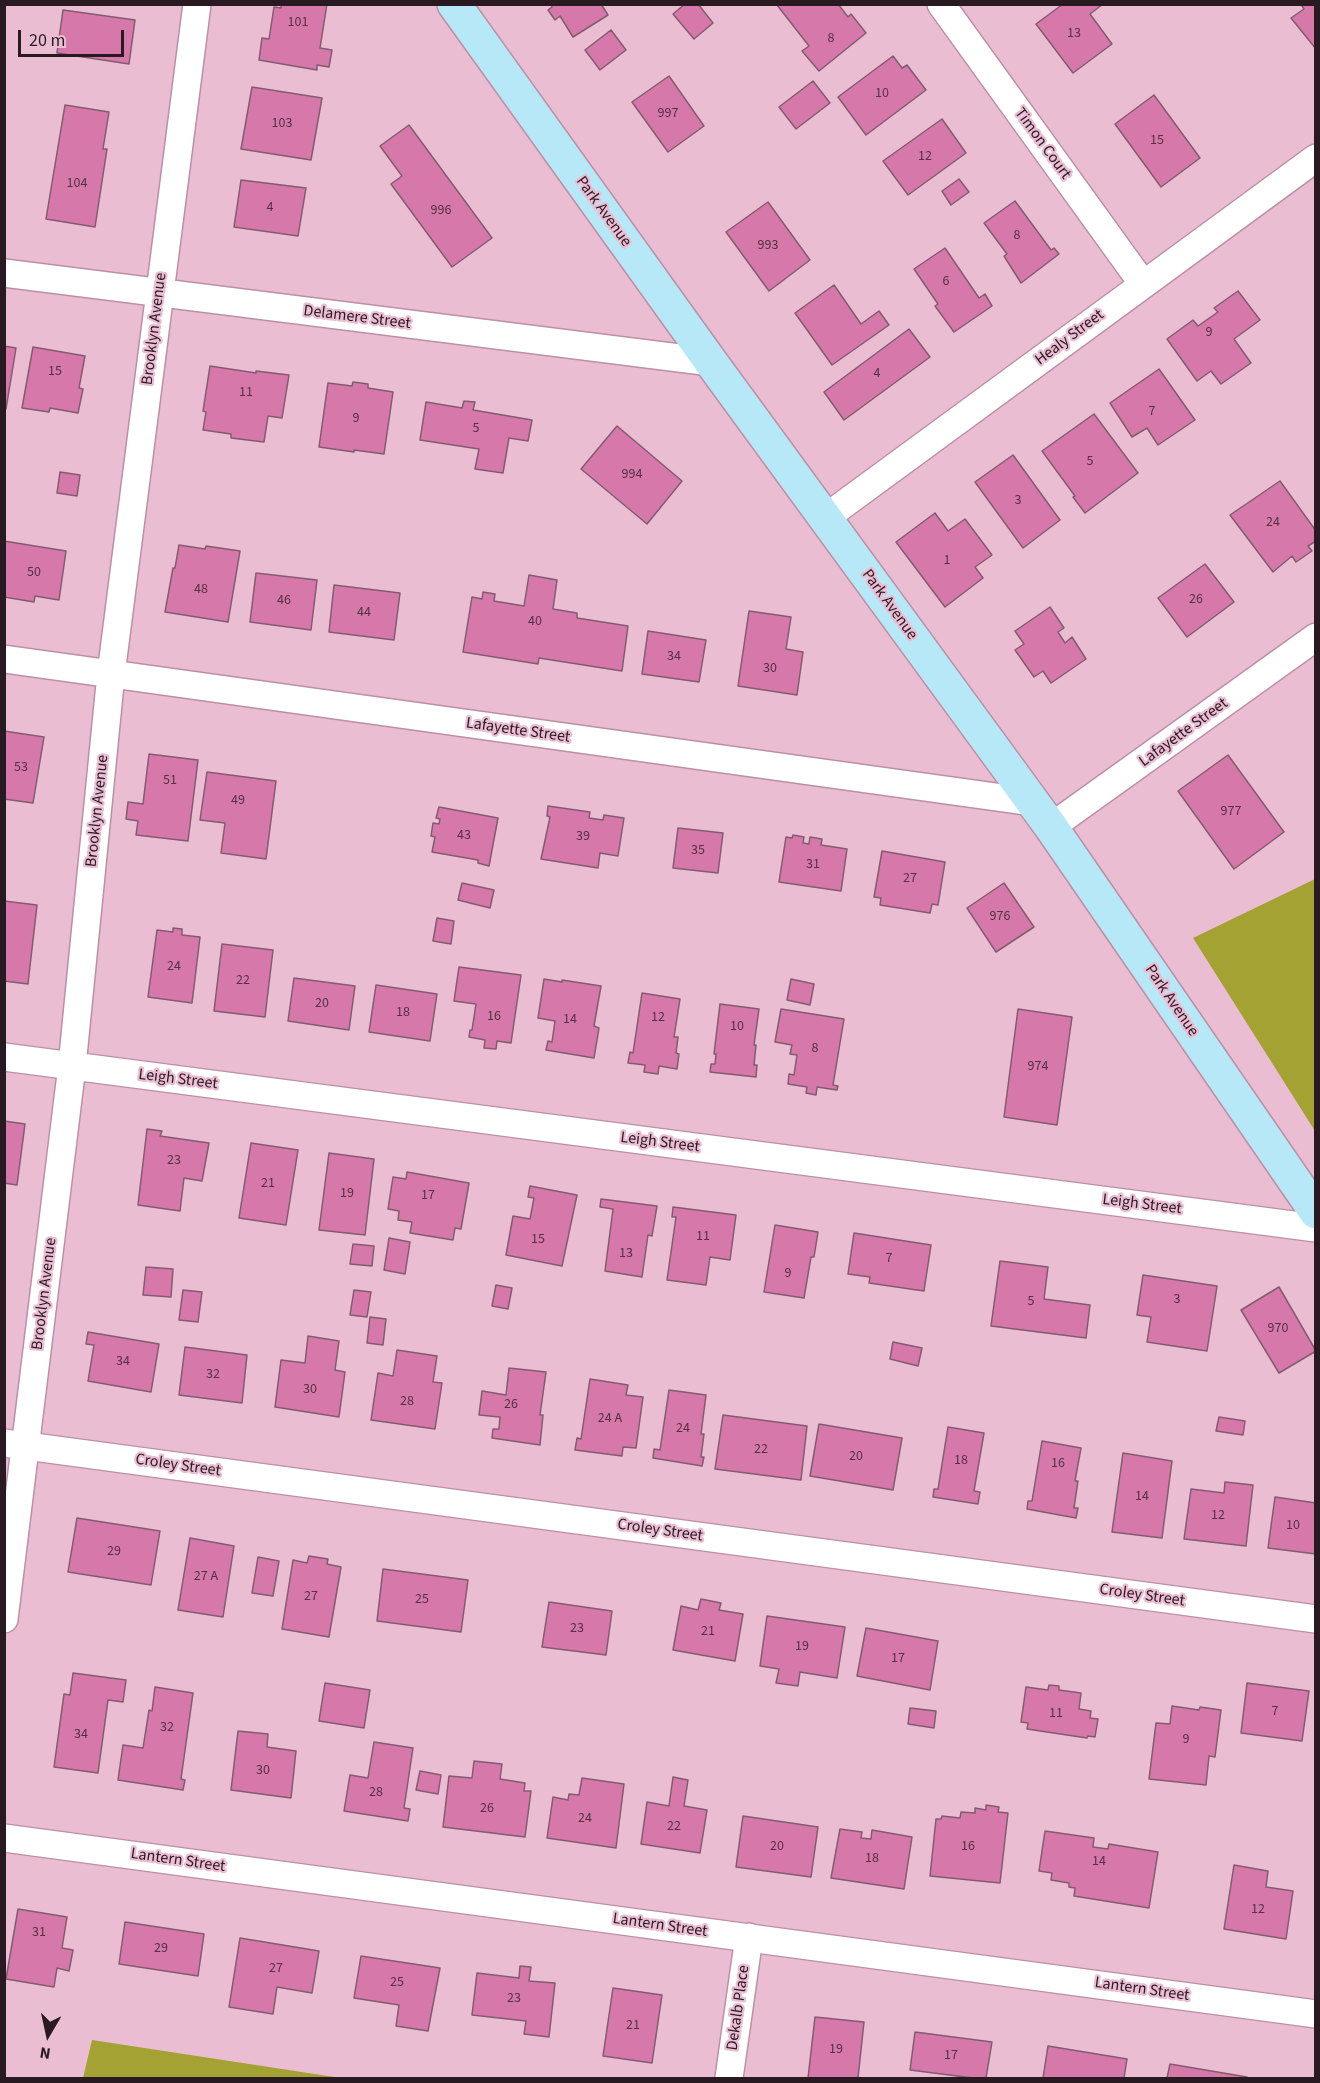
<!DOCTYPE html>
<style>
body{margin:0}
#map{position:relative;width:1320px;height:2083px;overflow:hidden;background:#eabdd3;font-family:"Source Sans 3",sans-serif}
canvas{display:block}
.frame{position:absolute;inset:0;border:6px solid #291921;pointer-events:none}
.north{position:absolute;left:18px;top:2005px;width:60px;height:60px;-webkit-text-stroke:4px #eabdd3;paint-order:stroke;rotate:189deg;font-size:16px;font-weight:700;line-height:24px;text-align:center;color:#291921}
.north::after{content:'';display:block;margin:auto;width:21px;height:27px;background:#291921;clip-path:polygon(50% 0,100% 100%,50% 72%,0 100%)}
.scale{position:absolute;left:18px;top:30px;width:106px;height:27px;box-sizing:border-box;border:3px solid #291921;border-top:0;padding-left:8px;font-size:18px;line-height:21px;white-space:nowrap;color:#291921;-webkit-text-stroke:4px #eabdd3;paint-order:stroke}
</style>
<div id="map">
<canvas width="1320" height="2083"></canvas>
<div class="frame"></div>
<div class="north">N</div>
<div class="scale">20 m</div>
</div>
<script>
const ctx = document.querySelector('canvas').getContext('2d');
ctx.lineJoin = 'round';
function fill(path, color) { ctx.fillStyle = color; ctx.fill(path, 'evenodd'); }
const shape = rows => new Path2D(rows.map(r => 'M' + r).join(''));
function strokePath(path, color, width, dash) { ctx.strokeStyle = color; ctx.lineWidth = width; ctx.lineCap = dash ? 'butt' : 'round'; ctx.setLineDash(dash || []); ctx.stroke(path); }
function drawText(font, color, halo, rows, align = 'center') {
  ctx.font = font + ' "Source Sans 3",sans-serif'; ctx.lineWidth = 4.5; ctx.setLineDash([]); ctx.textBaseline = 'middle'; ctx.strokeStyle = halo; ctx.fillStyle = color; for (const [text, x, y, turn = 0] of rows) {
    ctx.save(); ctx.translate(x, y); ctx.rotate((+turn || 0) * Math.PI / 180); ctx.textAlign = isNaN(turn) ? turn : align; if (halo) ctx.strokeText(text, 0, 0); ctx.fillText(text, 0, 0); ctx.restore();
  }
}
const forest = shape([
 [1315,879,1315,1131,1193,938],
 [92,2040,341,2078,83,2078]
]);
const building = shape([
 [281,4,327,4,320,48,332,50,329,67,317,65,317,70,259,60,262,38,269,39,274,7,281,8,281,4],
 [551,4,601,4,608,15,573,37,560,16,555,20,548,10,552,7,551,4],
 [685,4,698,4,713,23,694,39,673,14,685,4],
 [838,4,848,17,851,14,866,33,819,71,802,51,809,46,777,5,838,4],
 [1063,4,1103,4,1090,14,1112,44,1073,73,1036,24,1063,4],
 [1301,4,1316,4,1316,49,1291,18,1304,9,1301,4],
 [63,10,135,20,129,64,57,53,63,10],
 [611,30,626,50,600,70,585,50,611,30],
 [893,56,902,68,907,65,926,90,866,135,838,97,893,56],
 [669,76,704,126,668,152,632,102,669,76],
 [813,81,830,103,796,129,779,107,813,81],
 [252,87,322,98,311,160,241,149,252,87],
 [1154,95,1200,158,1161,187,1115,124,1154,95],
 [65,105,109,112,103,149,107,149,95,227,46,219,65,105],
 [942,119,966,153,908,195,883,161,942,119],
 [409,125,492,238,452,267,391,184,402,176,380,146,409,125],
 [959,179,969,192,951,205,942,191,959,179],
 [241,180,306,188,298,236,234,227,241,180],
 [1015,201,1051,250,1054,248,1059,254,1021,283,1004,256,1007,254,984,223,1015,201],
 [768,202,810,260,769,291,726,232,768,202],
 [945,248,979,298,985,294,992,306,954,332,935,306,938,304,914,269,945,248],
 [834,285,861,324,879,311,889,325,832,365,795,313,834,285],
 [1238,291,1260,320,1234,339,1251,363,1221,384,1211,371,1197,381,1167,339,1193,320,1198,326,1218,312,1214,308,1238,291],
 [909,329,930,357,844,420,824,392,909,329],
 [4,346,16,348,6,409,4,409,4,346],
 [33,347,85,356,79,388,83,389,78,413,50,408,49,412,22,408,33,347],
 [210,366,256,373,256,371,289,375,282,418,268,416,264,442,231,438,231,434,203,430,206,412,203,411,210,366],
 [1159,369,1195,420,1158,445,1147,428,1132,437,1110,403,1159,369],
 [353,382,368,384,368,388,393,392,384,454,354,450,354,452,319,447,328,383,352,386,353,382],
 [464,401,475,402,473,410,532,420,528,441,509,438,503,473,475,469,479,449,420,440,426,402,462,408,464,401],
 [1094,414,1138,473,1085,513,1073,497,1075,496,1042,451,1094,414],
 [617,426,682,481,647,524,581,469,617,426],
 [1013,455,1060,520,1023,548,975,482,1013,455],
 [60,472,80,475,77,496,57,493,60,472],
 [1280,481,1316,531,1316,541,1308,546,1312,551,1296,562,1292,556,1273,572,1230,515,1280,481],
 [935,513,948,531,965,519,992,555,975,567,983,578,945,607,896,542,935,513],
 [4,541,66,551,59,600,35,596,34,602,4,597,4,541],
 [179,545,205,549,206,546,240,551,228,622,165,612,173,568,175,568,179,545],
 [1205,564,1234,602,1187,637,1158,598,1205,564],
 [256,573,317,580,311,630,250,622,256,573],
 [529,575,557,580,553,609,577,613,577,618,628,626,622,671,539,658,538,664,463,652,472,597,482,599,483,592,495,594,494,601,524,606,529,575],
 [334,585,400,593,394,640,329,632,334,585],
 [1050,607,1064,628,1058,632,1065,643,1072,637,1086,659,1051,683,1043,671,1034,677,1015,650,1024,644,1015,631,1050,607],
 [749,611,791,617,786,649,803,652,797,695,738,686,749,611],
 [648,631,706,640,699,682,642,674,648,631],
 [4,731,44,737,33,803,4,799,4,731],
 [149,754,198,760,188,841,136,835,138,821,126,819,128,802,143,804,149,754],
 [1228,755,1284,832,1234,869,1178,791,1228,755],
 [207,772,276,781,266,859,221,853,225,823,200,820,207,772],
 [548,806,590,812,589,818,603,820,604,815,624,818,618,856,600,853,598,868,541,859,550,817,547,816,548,806],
 [439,807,498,818,489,866,478,863,478,860,432,852,435,837,431,836,433,823,439,824,440,819,436,818,439,807],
 [678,828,723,833,718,873,673,868,678,828],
 [793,835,804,837,803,843,809,844,810,837,822,839,821,845,847,849,841,891,779,882,786,837,792,838,793,835],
 [882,851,945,862,938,905,932,904,930,913,880,905,881,898,874,897,882,851],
 [462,883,494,890,490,908,458,900,462,883],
 [1004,883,1034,927,996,952,967,908,1004,883],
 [4,901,37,905,28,984,4,981,4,901],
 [437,918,454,921,451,944,433,941,437,918],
 [173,928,182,929,182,935,200,937,192,1003,148,997,157,930,173,932,173,928],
 [222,944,273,950,265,1017,214,1011,222,944],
 [459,967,521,975,511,1043,497,1041,496,1049,484,1048,485,1040,469,1037,470,1030,472,1030,476,1004,454,1001,459,967],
 [294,978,355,986,349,1030,288,1021,294,978],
 [544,979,562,982,562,980,601,986,594,1026,599,1028,594,1058,546,1050,548,1041,552,1042,555,1021,538,1018,544,979],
 [791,979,814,984,810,1005,787,1000,791,979],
 [376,985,437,994,430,1041,369,1032,376,985],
 [642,993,680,999,674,1037,678,1037,676,1053,679,1054,677,1069,659,1066,658,1074,644,1072,645,1065,628,1063,630,1052,633,1053,642,993],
 [720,1004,759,1009,754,1045,756,1045,754,1065,757,1065,756,1077,710,1072,711,1064,715,1064,716,1054,714,1054,720,1004],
 [781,1009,844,1019,833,1085,838,1086,837,1090,817,1087,816,1095,806,1093,807,1087,788,1084,789,1074,794,1075,797,1055,790,1054,792,1045,775,1042,781,1009],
 [1018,1009,1072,1017,1057,1125,1004,1117,1018,1009],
 [4,1121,25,1124,17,1185,4,1183,4,1121],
 [147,1129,162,1131,160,1136,209,1143,202,1181,184,1178,180,1211,138,1205,147,1129],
 [251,1143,298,1150,286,1225,239,1218,251,1143],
 [329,1153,374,1159,365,1235,319,1230,329,1153],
 [407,1172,469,1183,461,1229,455,1228,453,1240,410,1233,412,1222,398,1220,399,1211,388,1209,393,1177,406,1179,407,1172],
 [530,1186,577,1195,562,1266,506,1255,513,1216,530,1219,534,1198,528,1197,530,1186],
 [601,1199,657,1206,652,1236,648,1235,642,1277,605,1271,613,1209,600,1207,601,1199],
 [673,1207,736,1215,730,1260,710,1257,706,1285,667,1280,676,1217,672,1217,673,1207],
 [775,1225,818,1232,814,1257,811,1257,804,1298,764,1292,775,1225],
 [854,1233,931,1245,924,1291,869,1283,870,1277,848,1274,854,1233],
 [389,1238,410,1242,405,1274,384,1270,389,1238],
 [353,1244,374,1246,372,1266,350,1264,353,1244],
 [1000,1261,1048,1267,1044,1299,1090,1305,1086,1338,991,1326,1000,1261],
 [146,1267,173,1269,171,1297,143,1295,146,1267],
 [1143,1275,1217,1286,1207,1351,1147,1342,1151,1317,1137,1315,1143,1275],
 [496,1285,512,1288,508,1309,492,1306,496,1285],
 [1279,1287,1316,1351,1279,1373,1241,1310,1279,1287],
 [183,1290,202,1292,198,1322,179,1320,183,1290],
 [354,1290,371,1292,367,1317,350,1315,354,1290],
 [370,1317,386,1319,383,1345,367,1343,370,1317],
 [88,1332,159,1344,151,1392,88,1381,94,1345,86,1344,88,1332],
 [308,1336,339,1341,335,1370,345,1372,339,1417,275,1407,281,1360,305,1363,308,1336],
 [893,1342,922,1348,918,1366,890,1359,893,1342],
 [185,1347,247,1355,242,1403,179,1395,185,1347],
 [397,1350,437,1356,433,1382,442,1383,435,1429,371,1420,378,1373,393,1376,397,1350],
 [509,1368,546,1372,540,1415,543,1415,540,1445,492,1438,493,1429,499,1429,500,1417,479,1415,482,1391,506,1395,509,1368],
 [590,1379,628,1385,626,1395,643,1397,636,1448,623,1447,622,1456,575,1450,577,1438,581,1439,590,1379],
 [669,1390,706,1395,701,1434,704,1434,701,1457,704,1457,702,1466,653,1458,654,1449,660,1450,669,1390],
 [723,1415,807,1426,801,1480,715,1469,723,1415],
 [1219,1417,1245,1421,1243,1435,1216,1431,1219,1417],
 [819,1424,902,1438,893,1490,810,1476,819,1424],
 [948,1427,984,1433,974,1491,980,1492,978,1504,933,1497,934,1489,938,1489,948,1427],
 [1042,1441,1081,1448,1075,1481,1078,1481,1074,1508,1078,1508,1076,1518,1027,1509,1028,1501,1032,1501,1042,1441],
 [1123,1453,1172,1461,1162,1538,1112,1532,1123,1453],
 [1225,1482,1253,1485,1246,1546,1184,1539,1191,1489,1224,1493,1225,1482],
 [1275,1497,1316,1503,1316,1554,1268,1548,1275,1497],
 [77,1518,160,1531,151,1585,68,1572,77,1518],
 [190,1538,234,1546,223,1617,178,1610,190,1538],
 [309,1556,328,1559,327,1564,341,1567,329,1637,282,1629,293,1560,307,1563,309,1556],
 [258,1557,279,1561,273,1596,252,1593,258,1557],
 [383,1569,468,1580,461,1632,377,1621,383,1569],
 [701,1599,721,1603,719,1610,743,1614,735,1661,673,1650,681,1606,698,1610,701,1599],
 [549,1602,612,1611,606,1655,542,1647,549,1602],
 [767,1616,845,1627,837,1678,800,1672,798,1686,776,1683,779,1669,760,1666,767,1616],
 [866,1628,938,1641,930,1690,857,1676,866,1628],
 [73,1673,126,1680,123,1702,108,1700,98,1773,54,1767,64,1694,70,1695,73,1673],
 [325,1683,370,1690,364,1728,319,1721,325,1683],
 [1247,1683,1309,1691,1302,1741,1241,1733,1247,1683],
 [1049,1685,1059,1686,1059,1690,1081,1693,1079,1709,1091,1711,1090,1718,1098,1719,1095,1737,1088,1736,1087,1738,1027,1729,1028,1723,1021,1722,1026,1687,1048,1690,1049,1685],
 [155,1687,193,1693,181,1779,185,1780,183,1790,118,1780,123,1745,143,1748,149,1710,152,1711,155,1687],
 [1172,1706,1199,1710,1200,1707,1221,1710,1215,1757,1209,1756,1206,1785,1149,1779,1156,1723,1170,1724,1172,1706],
 [910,1708,936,1711,934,1728,908,1724,910,1708],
 [238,1731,268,1734,267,1747,296,1751,291,1798,231,1790,238,1731],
 [374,1742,413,1748,404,1808,410,1809,408,1821,344,1811,350,1775,368,1778,374,1742],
 [474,1761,502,1764,500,1779,525,1783,524,1791,531,1791,525,1837,443,1827,449,1776,472,1778,474,1761],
 [420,1771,441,1775,438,1794,416,1790,420,1771],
 [673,1777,688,1780,684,1806,707,1810,700,1853,641,1844,647,1802,669,1806,673,1777],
 [582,1778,624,1784,616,1848,547,1838,553,1797,568,1800,569,1794,579,1795,582,1778],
 [986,1805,999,1807,998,1812,1008,1813,1000,1883,930,1876,936,1819,941,1819,942,1816,960,1818,961,1812,975,1813,975,1808,986,1810,986,1805],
 [743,1816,818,1827,811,1877,736,1867,743,1816],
 [840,1829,862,1832,861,1838,871,1839,872,1830,912,1837,904,1889,831,1878,840,1829],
 [1045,1831,1094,1838,1093,1847,1108,1849,1109,1844,1158,1852,1149,1908,1074,1896,1075,1888,1069,1887,1069,1883,1051,1880,1052,1873,1039,1871,1045,1831],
 [1234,1865,1268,1871,1266,1887,1293,1891,1286,1939,1224,1929,1234,1865],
 [18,1909,67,1917,62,1948,73,1950,69,1971,57,1968,54,1987,6,1979,18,1909],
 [125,1922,204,1934,198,1976,119,1964,125,1922],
 [240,1938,319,1951,312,1993,277,1987,273,2014,229,2007,240,1938],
 [361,1956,440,1968,428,2031,396,2026,399,2005,354,1998,361,1956],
 [520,1966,531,1967,529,1981,555,1983,549,2037,524,2034,526,2021,472,2015,477,1973,519,1978,520,1966],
 [613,1988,662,1995,652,2063,603,2056,613,1988],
 [815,2017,864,2022,858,2078,808,2078,815,2017],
 [915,2032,992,2042,986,2078,973,2078,910,2070,915,2032],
 [1048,2046,1127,2059,1124,2078,1043,2078,1048,2046],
 [1170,2064,1247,2077,1246,2078,1167,2078,1170,2064]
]);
const street = shape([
 [941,4,1143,284],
 [4,273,711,362],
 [825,518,1316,158],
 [4,659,1032,802],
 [1051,827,1316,637],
 [4,1057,1316,1228],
 [4,1443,1316,1619],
 [4,1619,72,1066,111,674,197,4],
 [4,1838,1316,2014],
 [729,2078,749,1937]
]);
const secondary = shape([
 [454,4,711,362,1051,827,1316,1212]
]);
const numberNames = [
 ["101",298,23],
 ["13",1074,34],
 ["8",831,39],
 ["10",882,94],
 ["997",668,114],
 ["103",282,124],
 ["15",1157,141],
 ["12",925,157],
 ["104",77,184],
 ["4",270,208],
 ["996",441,211],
 ["8",1017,236],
 ["993",768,246],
 ["6",946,282],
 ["9",1209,333],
 ["15",55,372],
 ["4",877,374],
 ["11",246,393],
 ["7",1152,412],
 ["9",356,419],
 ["5",476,429],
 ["5",1090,462],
 ["994",632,475],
 ["3",1018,501],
 ["24",1273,523],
 ["1",947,561],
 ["50",34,573],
 ["48",201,590],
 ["26",1196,600],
 ["46",284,601],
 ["44",364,613],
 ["40",535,622],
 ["34",674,657],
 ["30",770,669],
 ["53",21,768],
 ["51",170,781],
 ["49",238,801],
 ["977",1231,812],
 ["43",464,836],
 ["39",583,837],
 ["35",698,851],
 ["31",813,865],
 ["27",910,879],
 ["976",1000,917],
 ["24",174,967],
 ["22",243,981],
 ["20",322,1004],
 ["18",403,1013],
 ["16",494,1017],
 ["12",658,1018],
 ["14",570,1020],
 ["10",737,1027],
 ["8",815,1049],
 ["974",1038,1067],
 ["23",174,1161],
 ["21",268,1184],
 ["19",347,1194],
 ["17",428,1196],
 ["11",703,1237],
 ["15",538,1240],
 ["13",626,1254],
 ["7",889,1259],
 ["9",788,1274],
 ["3",1177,1300],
 ["5",1031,1302],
 ["970",1278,1329],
 ["34",123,1362],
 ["32",213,1375],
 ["30",310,1390],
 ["28",407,1402],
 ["26",511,1405],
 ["24 A",610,1419],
 ["24",683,1429],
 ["22",761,1450],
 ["20",856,1457],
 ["18",961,1461],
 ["16",1058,1464],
 ["14",1142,1497],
 ["12",1218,1516],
 ["10",1293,1526],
 ["29",114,1552],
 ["27 A",206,1577],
 ["27",311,1597],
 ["25",422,1600],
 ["23",577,1629],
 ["21",708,1632],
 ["19",802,1647],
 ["17",898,1659],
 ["7",1275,1712],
 ["11",1056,1714],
 ["32",167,1728],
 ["34",81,1735],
 ["9",1186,1740],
 ["30",263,1771],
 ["28",376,1793],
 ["26",487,1809],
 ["24",585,1819],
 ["22",674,1827],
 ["20",777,1847],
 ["16",968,1847],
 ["18",872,1859],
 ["14",1099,1862],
 ["12",1258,1910],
 ["31",39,1933],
 ["29",161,1949],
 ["27",276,1969],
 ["25",397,1983],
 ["23",514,1999],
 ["21",633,2026],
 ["19",836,2050],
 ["17",951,2056]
];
const streetNames = [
 ["Timon Court",1042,144,54],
 ["Park Avenue",603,212,54],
 ["Delamere Street",357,318,7],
 ["Brooklyn Avenue",155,329,-83],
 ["Healy Street",1070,338,-37],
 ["Park Avenue",889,605,54],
 ["Lafayette Street",518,731,8],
 ["Lafayette Street",1184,733,-36],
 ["Brooklyn Avenue",98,811,-84],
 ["Park Avenue",1171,1001,56],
 ["Leigh Street",178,1080,7],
 ["Leigh Street",660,1143,7],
 ["Leigh Street",1142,1205,7],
 ["Brooklyn Avenue",45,1294,-83],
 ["Croley Street",178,1466,8],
 ["Croley Street",660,1531,8],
 ["Croley Street",1142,1596,8],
 ["Lantern Street",178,1861,8],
 ["Lantern Street",660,1926,8],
 ["Lantern Street",1142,1990,8],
 ["Dekalb Place",739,2008,-82]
];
fill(forest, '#a4a233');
fill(building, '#d679aa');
strokePath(building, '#835b6f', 1.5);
strokePath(street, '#bb90a5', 30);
strokePath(secondary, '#bb90a5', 36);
strokePath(street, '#fff', 27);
strokePath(secondary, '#b7e8f7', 33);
drawText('14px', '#543143', null, numberNames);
drawText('16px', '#291921', '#eabdd3', streetNames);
</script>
